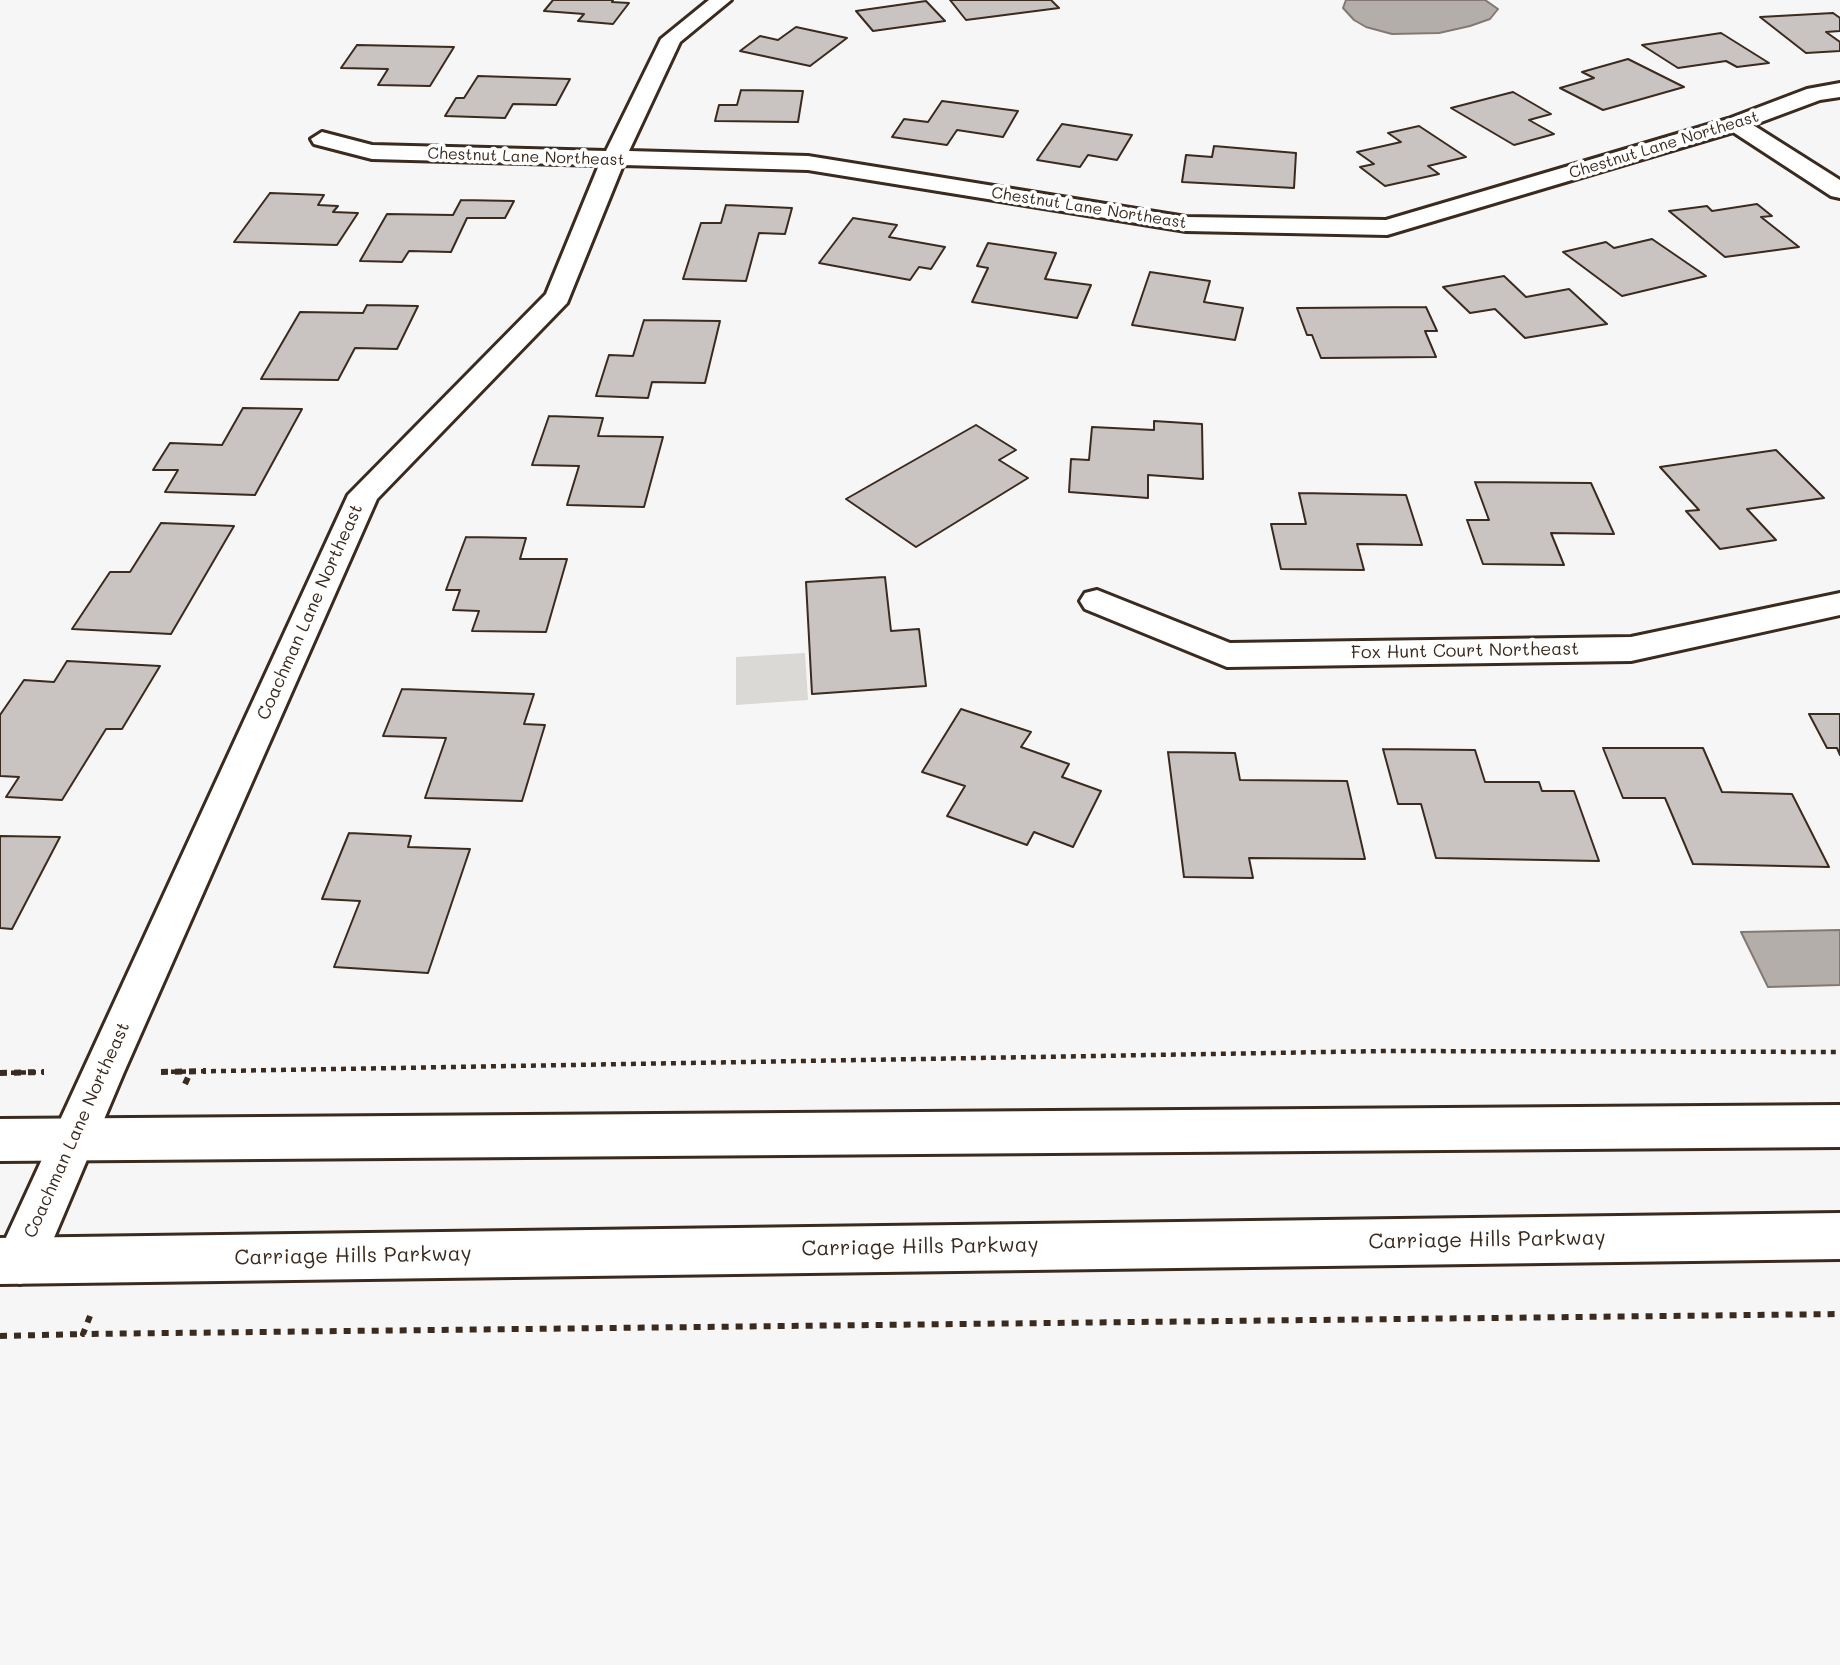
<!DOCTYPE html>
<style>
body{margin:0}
canvas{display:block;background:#f7f6f6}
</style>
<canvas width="1840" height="1665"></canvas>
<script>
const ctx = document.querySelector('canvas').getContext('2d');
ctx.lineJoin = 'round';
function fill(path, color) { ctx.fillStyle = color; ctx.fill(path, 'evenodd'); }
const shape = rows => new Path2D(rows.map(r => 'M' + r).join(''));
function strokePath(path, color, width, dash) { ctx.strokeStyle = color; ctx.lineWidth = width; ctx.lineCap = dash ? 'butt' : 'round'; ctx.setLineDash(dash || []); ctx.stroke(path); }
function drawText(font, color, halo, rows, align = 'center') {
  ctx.font = font + ' Mali,sans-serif'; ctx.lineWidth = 7; ctx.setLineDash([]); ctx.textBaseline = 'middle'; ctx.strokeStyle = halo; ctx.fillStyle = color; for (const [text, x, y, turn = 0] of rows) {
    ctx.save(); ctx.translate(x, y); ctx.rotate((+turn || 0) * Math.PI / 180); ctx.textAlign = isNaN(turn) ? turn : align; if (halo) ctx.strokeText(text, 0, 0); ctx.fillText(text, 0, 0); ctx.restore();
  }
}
const green = shape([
 [805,653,808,700,736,705,736,657]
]);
const water = shape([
 [1346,0,1485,0,1498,9,1490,19,1470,26,1439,33,1392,34,1366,27,1354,20,1343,8,1346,0],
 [1840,930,1840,985,1768,987,1741,932,1840,930]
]);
const building = shape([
 [553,0,613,0,612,2,629,3,613,24,578,21,584,14,544,11,553,0],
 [950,0,1051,0,1059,8,966,20,950,0],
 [926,1,945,21,873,31,856,11,926,1],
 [1833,13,1840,18,1840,31,1826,32,1840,42,1840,51,1806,53,1760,17,1833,13],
 [796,27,847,38,810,66,740,51,760,36,778,40,796,27],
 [1721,33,1769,63,1737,67,1726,61,1678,68,1642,45,1721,33],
 [357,45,454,47,430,86,378,85,388,69,341,68,357,45],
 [1628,59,1684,87,1603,110,1560,88,1594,78,1582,72,1628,59],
 [478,76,570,79,556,105,513,104,505,118,445,116,456,98,464,98,478,76],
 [741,90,803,91,798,122,715,121,719,105,737,105,741,90],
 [1513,92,1551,114,1529,120,1554,134,1514,145,1451,108,1513,92],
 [942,101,1018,111,1003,137,957,130,947,145,892,137,904,119,928,122,942,101],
 [1062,124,1132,135,1117,160,1088,155,1080,167,1037,160,1062,124],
 [1419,126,1466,157,1428,166,1439,174,1385,186,1360,167,1374,164,1357,152,1401,142,1388,133,1419,126],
 [1214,146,1296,153,1294,188,1182,182,1186,155,1212,157,1214,146],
 [270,193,324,195,318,205,338,206,333,212,358,213,337,245,234,242,270,193],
 [461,200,514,201,505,218,467,218,451,252,409,251,402,262,360,261,387,214,453,215,461,200],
 [1757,204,1772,216,1761,217,1799,247,1725,257,1669,211,1707,206,1712,211,1757,204],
 [726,205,792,208,785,234,759,233,746,281,683,279,701,223,721,223,726,205],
 [853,218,897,225,889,237,945,247,931,269,919,267,910,280,819,263,853,218],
 [1652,239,1706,276,1622,296,1563,252,1606,242,1614,248,1652,239],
 [988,243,1056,253,1045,279,1091,285,1077,318,972,302,988,268,977,266,988,243],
 [1150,272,1210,281,1204,302,1243,308,1235,340,1132,325,1150,272],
 [1504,276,1526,297,1569,289,1607,324,1525,338,1495,309,1470,313,1443,287,1504,276],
 [367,305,418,306,397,349,355,348,338,380,261,379,300,312,363,313,367,305],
 [1426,307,1437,331,1425,331,1436,357,1321,358,1312,335,1307,335,1297,308,1426,307],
 [644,320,720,321,705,383,652,382,648,398,596,396,609,355,633,356,644,320],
 [243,408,302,409,255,495,165,492,178,470,153,470,170,443,222,445,243,408],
 [549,416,603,418,598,436,663,437,644,507,567,505,579,466,532,465,549,416],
 [1154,421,1202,424,1203,479,1148,475,1148,498,1069,492,1071,459,1089,460,1092,427,1154,430,1154,421],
 [976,425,1016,450,999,460,1028,478,916,547,846,499,976,425],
 [1776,450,1824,498,1747,509,1776,540,1720,549,1686,511,1699,510,1660,467,1776,450],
 [1475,482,1591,483,1614,534,1551,533,1564,565,1483,564,1467,520,1489,520,1475,482],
 [1299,493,1406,495,1422,545,1357,544,1364,570,1281,569,1271,524,1306,524,1299,493],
 [161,523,234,526,171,634,72,629,110,572,130,572,161,523],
 [466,537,526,538,520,559,567,559,546,632,472,631,479,611,453,610,460,590,446,590,466,537],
 [885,577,891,631,919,629,926,686,812,694,806,582,885,577],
 [67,661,160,666,122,729,106,729,62,800,6,797,19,777,0,776,0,715,24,680,54,682,67,661],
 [402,689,534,694,524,724,545,725,522,801,425,798,446,738,383,736,402,689],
 [961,709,1031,732,1021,747,1069,764,1062,777,1101,791,1073,847,1034,832,1027,845,947,816,965,786,922,772,961,709],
 [1809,714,1840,714,1840,755,1837,748,1827,748,1809,714],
 [1603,748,1703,748,1722,792,1792,794,1829,867,1693,864,1665,798,1623,798,1603,748],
 [1383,749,1475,750,1485,782,1539,782,1542,791,1574,791,1599,861,1436,858,1421,804,1398,804,1383,749],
 [1168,752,1235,753,1240,780,1347,781,1365,859,1249,858,1253,878,1184,877,1168,752],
 [349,833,411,836,408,847,470,849,428,973,334,967,360,901,322,899,349,833],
 [0,836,60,837,12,929,0,928,0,836]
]);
const pathFar1 = shape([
 [161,1072,1386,1051,1840,1052],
 [1,1073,44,1072]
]);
const path = shape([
 [161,1072,206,1071],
 [0,1073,44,1072],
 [185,1084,190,1073],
 [90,1316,83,1334,1840,1314],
 [0,1336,83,1334]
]);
const minor = shape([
 [709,0,731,0,680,42,629,151,808,156,1186,217,1386,220,1728,119,1807,89,1840,83,1840,97,1820,100,1753,125,1840,180,1840,198,1831,196,1733,132,1387,235,1186,231,808,170,623,165,567,303,377,499,124,1072,37,1278,20,1284,3,1278,0,1251,3,1244,348,495,546,294,599,165,372,159,314,144,311,139,322,132,372,145,606,151,661,39,709,0],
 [1097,590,1230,643,1631,637,1840,593,1840,615,1631,661,1227,667,1085,609,1080,601,1085,593,1097,590]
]);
const tertiary = shape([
 [1840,1105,1840,1147,0,1161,0,1119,1840,1105],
 [1840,1213,1840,1259,0,1284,0,1238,1840,1213]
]);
const farStreetnames = [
 ["Chestnut Lane Northeast",1664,145,-17],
 ["Chestnut Lane Northeast",526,157,2],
 ["Chestnut Lane Northeast",1089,208,9]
];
const streetNames = [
 ["Coachman Lane Northeast",310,612,-66],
 ["Fox Hunt Court Northeast",1465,651,-1],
 ["Coachman Lane Northeast",77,1130,-66]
];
const nearStreetnames = [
 ["Carriage Hills Parkway",1487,1240,-1],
 ["Carriage Hills Parkway",920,1247,-1],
 ["Carriage Hills Parkway",353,1256,-1]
];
fill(green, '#dbd9d6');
fill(water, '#b4aeaa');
strokePath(water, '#847972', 2);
fill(building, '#c9c3c1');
strokePath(building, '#3b2a1e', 2);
strokePath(minor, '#3b2a1e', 6);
strokePath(tertiary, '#3b2a1e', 6);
strokePath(pathFar1, '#3b2a1e', 4.5, [5, 5]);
strokePath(path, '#3b2a1e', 6, [7, 7]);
fill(minor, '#fff');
fill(tertiary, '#fff');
drawText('16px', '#3b2a1e', '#fff', farStreetnames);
drawText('18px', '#3b2a1e', '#fff', streetNames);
drawText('21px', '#3b2a1e', '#fff', nearStreetnames);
</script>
